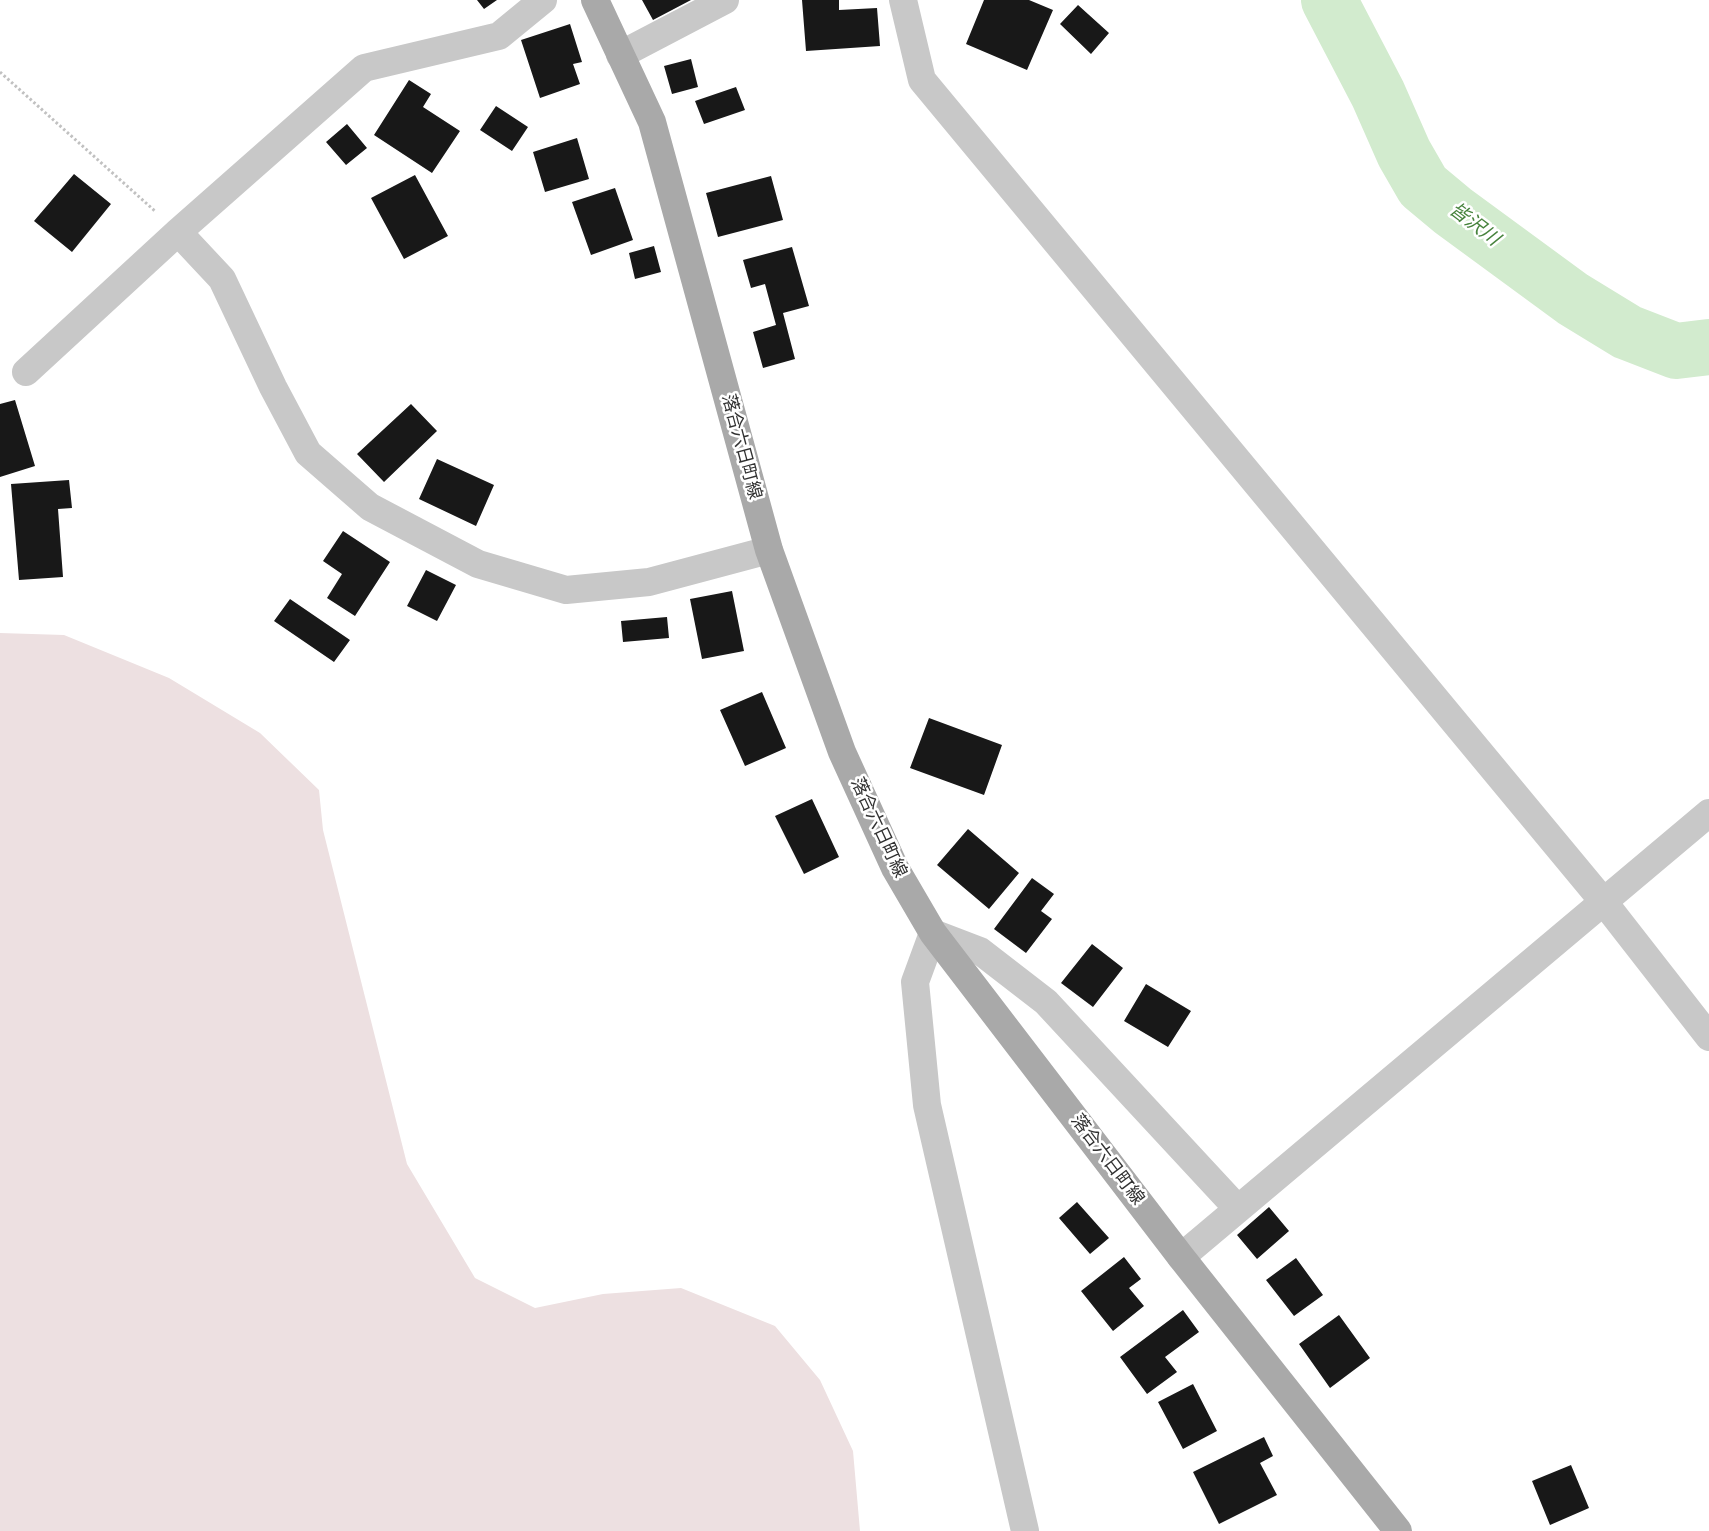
<!DOCTYPE html>
<meta charset="utf-8">
<style>
body{margin:0}
canvas{display:block;background:#fff}
</style>
<canvas width="1709" height="1531"></canvas>
<script>
const ctx = document.querySelector('canvas').getContext('2d');
ctx.lineJoin = 'round';
function fill(path, color) { ctx.fillStyle = color; ctx.fill(path, 'evenodd'); }
const shape = rows => new Path2D(rows.map(r => 'M' + r).join(''));
function strokePath(path, color, width, dash) { ctx.strokeStyle = color; ctx.lineWidth = width; ctx.lineCap = dash ? 'butt' : 'round'; ctx.setLineDash(dash || []); ctx.stroke(path); }
function drawText(font, color, halo, rows, align = 'center') {
  ctx.font = font + ' "DM Sans","Noto Sans JP",sans-serif'; ctx.lineWidth = 5; ctx.setLineDash([]); ctx.textBaseline = 'middle'; ctx.strokeStyle = halo; ctx.fillStyle = color; for (const [text, x, y, turn = 0] of rows) {
    ctx.save(); ctx.translate(x, y); ctx.rotate((+turn || 0) * Math.PI / 180); ctx.textAlign = isNaN(turn) ? turn : align; if (halo) ctx.strokeText(text, 0, 0); ctx.fillText(text, 0, 0); ctx.restore();
  }
}
const green = shape([
 [0,633,64,635,169,678,260,733,319,790,323,830,407,1164,475,1278,535,1308,603,1294,681,1288,775,1326,820,1380,853,1451,860,1531,0,1531]
]);
const river = shape([
 [1329,0,1378,94,1404,153,1423,186,1453,211,1573,299,1627,332,1676,351,1709,347]
]);
const building = shape([
 [477,0,497,0,484,9],
 [642,0,691,0,653,20],
 [802,0,839,0,839,10,877,8,880,46,806,51],
 [984,0,1029,0,1053,10,1027,70,966,44],
 [1078,5,1109,33,1091,54,1060,24],
 [570,24,582,62,573,64,580,84,540,98,521,40],
 [691,59,698,87,672,94,664,66],
 [409,80,431,94,423,107,460,131,432,173,374,135],
 [736,87,745,110,704,124,695,101],
 [496,106,528,127,512,151,480,130],
 [347,124,367,148,346,165,326,142],
 [577,138,589,179,545,192,533,152],
 [74,174,111,204,72,252,34,221],
 [415,175,448,236,404,259,371,198],
 [771,176,783,220,718,237,706,193],
 [615,188,633,240,591,255,572,202],
 [654,246,661,272,635,279,629,253],
 [792,247,809,306,783,313,795,359,763,368,753,332,776,325,765,284,751,288,743,260],
 [15,400,35,466,0,477,0,404],
 [411,404,437,431,384,482,357,454],
 [437,459,494,485,476,526,419,499],
 [69,480,72,508,58,509,63,577,19,580,11,484],
 [343,531,390,562,355,616,327,598,342,574,323,561],
 [426,570,456,585,437,621,407,606],
 [732,591,744,651,702,659,690,599],
 [290,599,350,640,334,662,274,621],
 [667,617,669,638,623,642,621,621],
 [762,692,786,748,745,766,720,710],
 [929,718,1002,745,984,795,910,768],
 [812,799,839,857,804,874,775,816],
 [968,829,1019,873,989,909,937,865],
 [1032,878,1054,894,1041,911,1052,919,1026,953,994,929],
 [1092,944,1123,968,1093,1007,1061,983],
 [1146,984,1191,1011,1168,1047,1124,1021],
 [1077,1202,1109,1238,1090,1254,1059,1218],
 [1269,1207,1289,1231,1257,1259,1237,1235],
 [1124,1257,1141,1279,1129,1288,1144,1306,1113,1331,1081,1291],
 [1296,1258,1323,1295,1294,1316,1266,1280],
 [1183,1310,1199,1332,1165,1357,1177,1372,1147,1394,1120,1357],
 [1339,1315,1370,1358,1330,1388,1299,1344],
 [1193,1384,1217,1431,1183,1449,1158,1402],
 [1264,1437,1273,1456,1260,1463,1277,1495,1219,1524,1193,1472],
 [1571,1465,1589,1508,1550,1525,1532,1481]
]);
const path = shape([
 [0,72,156,212]
]);
const minor = shape([
 [903,0,922,80,1603,901,1709,1037],
 [620,55,725,0],
 [178,232,222,279,273,387,308,453,370,507,478,564,566,590,649,582,769,550],
 [26,372,178,232,364,68,499,36,543,0],
 [1181,1257,1709,813],
 [1025,1531,927,1105,915,982,933,933,980,951,1046,1002,1238,1209]
]);
const major = shape([
 [595,0,652,122,769,550,842,752,895,868,933,933,1181,1257,1398,1531]
]);
const streetNames = [
 ["落合六日町線",741,447,75],
 ["落合六日町線",878,828,65],
 ["落合六日町線",1107,1160,53]
];
const waterNames = [
 ["皆沢川",1474,225,37]
];
fill(green, '#ede0e1');
strokePath(river, '#d2ebce', 56);
fill(building, '#181818');
strokePath(path, '#c1c1c1', 3, [2.5, 2.5]);
strokePath(minor, '#c8c8c8', 28);
strokePath(major, '#a9a9a9', 28);
drawText('18px', '#313131', '#fff', streetNames);
drawText('italic 19px', '#47833d', '#fff', waterNames);
</script>
